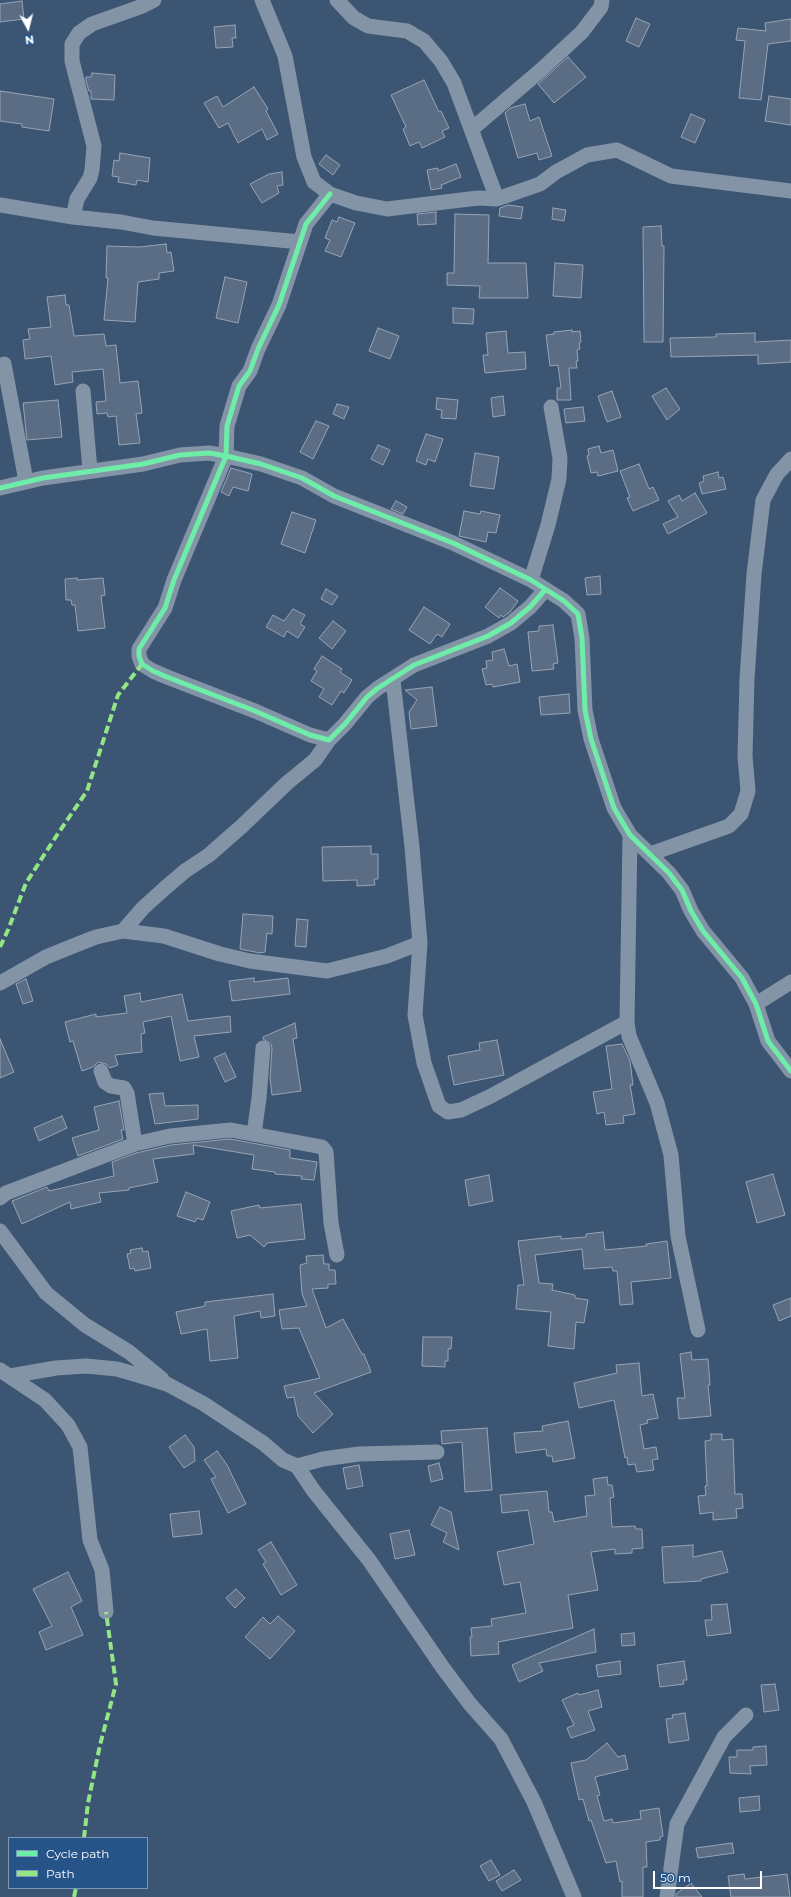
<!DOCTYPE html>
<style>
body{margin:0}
#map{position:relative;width:791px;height:1897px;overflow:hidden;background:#3c5572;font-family:Montserrat,sans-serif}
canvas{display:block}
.legend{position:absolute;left:8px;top:1837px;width:140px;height:52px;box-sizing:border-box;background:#265388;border:1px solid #7d98b8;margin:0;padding:5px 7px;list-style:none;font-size:12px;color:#fff}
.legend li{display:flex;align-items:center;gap:8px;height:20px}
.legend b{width:20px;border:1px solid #7d98b8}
.north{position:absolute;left:8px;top:8px;width:40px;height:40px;-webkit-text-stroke:3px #265388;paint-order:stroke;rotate:173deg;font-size:11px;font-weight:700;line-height:16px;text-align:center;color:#fff}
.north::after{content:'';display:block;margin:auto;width:14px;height:18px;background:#fff;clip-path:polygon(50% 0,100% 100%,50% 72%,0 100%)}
.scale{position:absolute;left:653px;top:1871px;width:109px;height:18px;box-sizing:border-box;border:2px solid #fff;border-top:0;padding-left:5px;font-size:12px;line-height:14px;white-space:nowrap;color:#fff;-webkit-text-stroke:3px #265388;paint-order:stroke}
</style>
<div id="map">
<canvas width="791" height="1897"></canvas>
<ul class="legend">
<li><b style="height:5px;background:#6deda7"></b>Cycle path</li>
<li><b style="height:5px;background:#94e586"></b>Path</li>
</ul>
<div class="north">N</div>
<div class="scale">50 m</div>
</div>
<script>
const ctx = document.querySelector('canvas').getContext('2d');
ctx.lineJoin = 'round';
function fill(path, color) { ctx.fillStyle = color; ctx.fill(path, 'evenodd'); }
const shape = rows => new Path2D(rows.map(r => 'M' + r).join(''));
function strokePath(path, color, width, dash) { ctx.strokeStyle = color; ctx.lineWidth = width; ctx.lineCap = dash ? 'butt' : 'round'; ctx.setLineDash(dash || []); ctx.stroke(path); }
const building = shape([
 [22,1,24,19,0,22,0,4,22,1],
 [636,18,650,24,639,47,626,41,636,18],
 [791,19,791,41,768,44,761,100,739,98,745,41,736,40,738,28,766,31,765,23,791,19],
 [235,25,236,38,232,38,233,47,216,48,214,27,235,25],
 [568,57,586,77,554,103,538,84,568,57],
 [92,73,115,75,114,100,91,99,91,91,89,91,86,80,86,77,91,77,92,73],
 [424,80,439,112,441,111,449,128,442,131,445,137,422,148,419,142,410,146,403,129,406,127,391,95,424,80],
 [254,87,268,109,266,111,278,134,267,140,262,129,238,143,228,123,219,128,204,103,217,96,223,107,254,87],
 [0,91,54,99,49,131,22,127,22,124,0,121,0,91],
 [769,96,791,99,791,125,765,121,769,96],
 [525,104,530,121,539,117,552,156,539,160,537,153,518,158,505,113,510,108,525,104],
 [691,114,705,120,695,143,681,137,691,114],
 [120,153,150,158,148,182,137,180,136,185,118,182,119,177,112,176,114,160,119,161,120,153],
 [326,155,340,165,333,175,319,164,326,155],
 [456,164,461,177,441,185,442,188,431,190,427,170,438,168,438,171,456,164],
 [282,172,283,185,277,186,279,193,262,203,250,184,269,174,282,172],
 [508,205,523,207,521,219,499,216,500,208,508,205],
 [553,208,566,210,564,221,552,219,553,208],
 [436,212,436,224,418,225,417,214,436,212],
 [455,214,489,215,488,263,526,263,528,298,479,298,480,286,447,285,447,273,454,273,455,214],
 [339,217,355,223,341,257,325,251,330,240,325,238,332,220,337,222,339,217],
 [661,226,662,246,664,246,663,342,644,342,643,227,661,226],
 [166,244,167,253,171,252,174,271,159,273,159,279,138,282,135,322,104,320,108,278,106,278,107,246,140,247,166,244],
 [555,263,583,265,581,298,553,296,555,263],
 [225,277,247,282,238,323,216,318,225,277],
 [65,295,66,305,69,305,74,336,104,334,106,346,116,345,120,383,138,381,142,413,136,414,140,443,119,445,116,416,108,417,107,413,97,414,96,402,106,401,103,369,72,372,73,382,55,385,51,356,25,359,23,340,30,339,28,329,51,327,47,297,65,295],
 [453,308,474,309,473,324,453,323,453,308],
 [378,328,399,336,390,359,369,351,378,328],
 [572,330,572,332,580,331,581,342,579,343,580,349,577,350,578,361,576,361,577,368,569,368,571,400,557,400,557,388,561,388,558,365,550,366,546,335,554,334,554,332,572,330],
 [506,331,508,353,525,352,526,369,485,373,483,355,488,355,486,333,506,331],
 [755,333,755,342,791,340,791,362,758,364,758,355,671,357,670,338,716,337,716,334,755,333],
 [666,388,680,409,667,420,652,396,666,388],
 [612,391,621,417,607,422,598,396,612,391],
 [503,396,505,415,493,417,491,398,503,396],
 [437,398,458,400,456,419,441,418,442,410,436,409,437,398],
 [58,400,62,437,27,440,23,403,58,400],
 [337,404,349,407,344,419,333,414,337,404],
 [583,407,585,421,566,423,564,409,583,407],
 [316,421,329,426,313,459,300,452,316,421],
 [426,434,443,439,435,462,428,459,426,465,416,461,426,434],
 [378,445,390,450,383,465,371,459,378,445],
 [599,446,601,453,613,450,618,471,598,476,597,472,591,473,587,456,589,455,588,449,599,446],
 [475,453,499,457,494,489,470,486,475,453],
 [639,464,649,489,653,487,659,500,633,511,627,498,630,497,620,471,639,464],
 [231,468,252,474,248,491,233,487,229,496,221,492,231,468],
 [718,472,719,478,723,477,726,489,702,494,699,483,704,481,703,476,718,472],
 [695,493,707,513,668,534,663,524,678,517,668,501,679,495,682,501,695,493],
 [396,501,407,507,403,514,391,509,396,501],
 [464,511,480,514,481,511,500,515,496,533,488,532,486,542,459,536,464,511],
 [292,512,316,520,305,553,281,544,292,512],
 [600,576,601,594,587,595,585,578,600,576],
 [77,578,77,580,103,578,105,595,101,596,105,628,78,631,75,605,72,605,71,600,66,600,65,579,77,578],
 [500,588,518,601,510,612,503,617,501,615,499,618,485,607,500,588],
 [326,589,338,596,332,605,321,599,326,589],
 [424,607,450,624,442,637,437,634,430,644,409,630,424,607],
 [293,609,305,615,300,624,305,627,298,638,287,631,284,637,266,627,273,615,284,621,293,609],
 [333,621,346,631,332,649,319,638,333,621],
 [553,625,558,663,553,664,554,669,532,671,528,632,539,631,539,626,553,625],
 [504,649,509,666,517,664,520,682,493,687,492,684,486,685,482,669,487,668,486,661,493,660,492,652,504,649],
 [322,656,342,669,340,672,352,680,344,693,341,691,332,705,319,697,324,689,311,681,317,671,314,669,322,656],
 [432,687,437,726,411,729,409,712,417,700,405,690,432,687],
 [569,694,570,713,541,715,539,697,569,694],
 [371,846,371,854,378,854,378,879,374,879,375,885,357,886,357,880,323,881,322,847,371,846],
 [243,914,273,916,272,934,267,933,265,952,260,953,240,949,243,914],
 [297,919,308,920,306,947,295,946,297,919],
 [254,978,254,982,288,978,290,994,232,1001,229,981,254,978],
 [26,979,33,1001,23,1004,16,984,26,979],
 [140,993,141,1002,182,994,188,1021,230,1016,231,1032,194,1036,199,1057,180,1061,171,1016,143,1022,145,1033,141,1034,142,1052,115,1055,118,1065,110,1068,106,1064,98,1062,93,1067,82,1071,73,1041,70,1042,65,1022,96,1014,96,1017,127,1013,124,996,140,993],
 [295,1023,297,1038,293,1039,301,1091,272,1095,270,1078,272,1048,271,1044,263,1039,263,1037,295,1023],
 [0,1039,14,1072,0,1078,0,1039],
 [497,1040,504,1075,454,1085,448,1056,480,1050,479,1043,497,1040],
 [622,1044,630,1061,633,1085,630,1085,635,1114,623,1116,624,1123,606,1125,604,1112,597,1114,593,1092,612,1089,606,1046,622,1044],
 [225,1053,236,1077,225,1082,214,1058,225,1053],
 [163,1093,165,1106,198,1105,198,1119,155,1124,149,1094,163,1093],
 [119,1101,124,1130,121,1130,123,1139,78,1156,72,1138,99,1130,94,1107,119,1101],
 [62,1116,67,1128,39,1141,34,1128,62,1116],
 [230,1139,290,1150,290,1158,317,1162,314,1180,301,1179,302,1176,275,1174,275,1172,252,1169,254,1155,193,1145,194,1154,153,1159,158,1182,129,1188,129,1190,99,1193,101,1202,71,1209,70,1202,22,1224,12,1201,47,1187,49,1191,114,1176,112,1162,136,1153,171,1145,230,1139],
 [773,1174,785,1215,757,1223,746,1182,773,1174],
 [489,1175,493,1201,469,1206,465,1180,489,1175],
 [186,1192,210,1202,203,1220,197,1218,195,1222,177,1216,186,1192],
 [301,1204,305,1239,267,1243,264,1247,250,1235,237,1238,231,1211,259,1205,260,1208,301,1204],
 [603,1232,605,1250,647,1246,646,1244,667,1241,671,1278,631,1282,633,1304,620,1305,617,1271,613,1271,612,1267,584,1269,582,1249,535,1255,539,1283,553,1284,552,1290,575,1295,575,1298,588,1300,584,1323,576,1322,574,1349,548,1346,551,1312,516,1309,518,1285,524,1285,518,1241,561,1236,561,1239,586,1237,586,1234,603,1232],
 [142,1248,143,1252,148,1251,151,1268,135,1271,134,1268,130,1269,127,1254,131,1253,130,1250,142,1248],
 [323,1255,324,1264,329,1264,329,1270,335,1270,336,1284,328,1284,328,1288,312,1289,326,1328,343,1319,362,1354,364,1354,371,1372,314,1393,333,1414,313,1433,298,1416,294,1397,287,1398,284,1386,320,1378,299,1328,282,1329,279,1310,307,1306,302,1294,300,1265,307,1263,306,1256,323,1255],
 [273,1294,275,1316,261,1318,260,1311,234,1316,238,1358,210,1361,207,1329,181,1334,176,1312,205,1306,205,1302,273,1294],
 [791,1298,791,1316,779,1321,773,1305,791,1298],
 [423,1337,452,1337,451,1349,448,1349,448,1361,445,1361,445,1367,422,1366,423,1337],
 [691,1352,692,1360,708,1359,710,1385,708,1385,711,1416,679,1419,677,1398,685,1398,680,1354,691,1352],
 [639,1363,642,1396,653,1394,658,1418,647,1420,648,1423,640,1425,644,1449,656,1447,658,1459,652,1460,654,1470,637,1472,635,1464,628,1465,627,1457,625,1458,614,1400,579,1408,574,1383,617,1373,616,1365,639,1363],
 [568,1421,575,1458,553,1462,552,1456,547,1456,546,1449,516,1453,514,1433,543,1431,542,1426,568,1421],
 [487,1428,492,1490,465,1492,462,1442,442,1444,441,1431,487,1428],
 [711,1434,722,1434,722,1440,733,1439,735,1494,742,1494,743,1508,736,1509,737,1518,713,1520,713,1512,700,1514,698,1496,706,1495,705,1486,707,1486,705,1441,711,1440,711,1434],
 [185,1435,194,1447,195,1461,184,1468,169,1447,185,1435],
 [217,1451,227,1465,246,1504,228,1513,211,1479,216,1477,204,1460,217,1451],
 [439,1463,443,1479,431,1482,428,1466,439,1463],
 [359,1465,363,1486,347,1489,343,1468,359,1465],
 [607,1477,608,1485,612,1485,614,1497,610,1498,612,1527,635,1526,636,1529,642,1529,643,1548,632,1549,632,1553,615,1554,615,1549,591,1552,598,1590,568,1595,573,1628,498,1642,499,1654,471,1656,470,1637,472,1637,471,1628,492,1626,491,1619,526,1613,520,1582,504,1585,497,1552,534,1544,528,1510,502,1513,500,1495,547,1491,549,1512,552,1512,554,1522,587,1516,585,1496,595,1495,593,1479,607,1477],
 [440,1507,451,1512,459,1550,443,1542,447,1533,431,1525,440,1507],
 [199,1511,202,1534,173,1537,170,1514,199,1511],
 [409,1530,415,1555,395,1559,390,1534,409,1530],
 [271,1542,297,1585,281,1595,263,1564,266,1562,258,1550,271,1542],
 [693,1545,693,1557,722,1551,728,1572,701,1579,701,1581,664,1583,662,1547,693,1545],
 [68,1572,82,1601,71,1607,83,1635,46,1650,39,1632,52,1626,33,1589,68,1572],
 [236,1589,245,1598,235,1608,226,1598,236,1589],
 [727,1604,731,1633,707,1636,705,1620,712,1620,711,1605,727,1604],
 [278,1616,295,1631,270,1659,245,1637,263,1617,270,1624,278,1616],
 [594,1629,596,1652,539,1663,543,1671,519,1682,512,1665,594,1629],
 [634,1633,635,1645,622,1646,621,1634,634,1633],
 [620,1661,621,1674,598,1677,596,1665,620,1661],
 [684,1661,687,1680,683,1680,684,1684,660,1687,657,1665,684,1661],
 [775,1684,779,1710,764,1712,761,1685,775,1684],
 [598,1690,602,1707,588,1711,595,1730,571,1738,567,1728,574,1725,562,1700,578,1693,579,1695,598,1690],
 [685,1713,689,1740,669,1743,666,1719,673,1718,672,1715,685,1713],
 [607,1743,618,1757,625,1755,628,1769,595,1777,600,1795,597,1796,604,1821,612,1819,613,1823,641,1819,640,1811,659,1808,663,1836,660,1837,660,1840,646,1842,647,1867,643,1867,643,1897,622,1897,622,1881,620,1882,616,1861,606,1863,591,1820,589,1821,583,1799,579,1800,571,1763,586,1760,607,1743],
 [766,1746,767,1765,750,1766,751,1774,730,1773,729,1757,737,1757,737,1750,753,1750,753,1747,766,1746],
 [759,1796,760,1810,740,1812,739,1798,759,1796],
 [732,1843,734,1853,698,1858,696,1848,732,1843],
 [491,1860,500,1875,489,1881,480,1866,491,1860],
 [514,1870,521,1880,502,1891,496,1881,514,1870],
 [744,1874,745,1879,787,1874,790,1897,731,1897,728,1876,744,1874],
 [691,1883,702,1897,676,1897,676,1894,691,1883]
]);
const minor = shape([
 [262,0,285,56,304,157,314,182,330,194,356,203,387,209,478,198,497,199,540,184,556,172,587,155,617,150,671,176,791,191],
 [337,0,354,18,368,26,407,31,424,41,441,61,454,83,497,199],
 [472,129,541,70,582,32,601,7,602,0],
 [330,194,306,224,279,305,258,349,250,371,239,386,227,426,226,456,174,580,165,608,139,649,139,656,142,664,153,671,167,677,255,711,310,735,329,740,345,724,367,697,378,688,414,665,488,636,511,623,530,607,545,590],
 [0,205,73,217,121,222,153,228,300,242],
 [73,217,77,199,90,178,92,170,94,146,72,61,72,44,79,33,92,24,140,7,154,0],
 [4,364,26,481],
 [83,391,90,470],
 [0,488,43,478,143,464,180,455,209,453,226,456,261,464,302,478,334,496,453,543,531,580,564,601,578,614,582,638,585,710,591,739,614,808,630,835,669,873,682,890,691,911,703,931,742,978,756,1004,768,1041,791,1071],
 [531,580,548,525,559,479,560,458,551,407],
 [393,680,412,847,420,943,415,1015,424,1063,439,1106,448,1112,461,1110,491,1096,627,1022],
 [630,835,627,1022,629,1036,657,1103,671,1155,678,1236,698,1330],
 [650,854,729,826,741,814,748,791,745,756,747,679,754,574,763,500,777,474,791,459],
 [123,931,143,908,165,888,185,871,209,855,242,826,287,783,315,760,329,740],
 [0,983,46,957,73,946,96,937,123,931,164,936,220,954,250,961,327,971,387,956,420,943],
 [756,1004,791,982],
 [101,1071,105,1082,111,1086,124,1088,127,1093,135,1144],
 [254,1134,259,1098,263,1048],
 [0,1198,6,1193,135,1144,170,1136,231,1130,322,1147,326,1152,331,1223,337,1255],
 [0,1231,46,1293,85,1325,129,1352,162,1379],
 [0,1370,45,1400,68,1425,80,1447,90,1540,102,1570,106,1612],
 [10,1376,56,1368,86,1366,117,1369,141,1376,167,1384,204,1404,263,1443,283,1460,297,1466,313,1490,369,1560,443,1668,470,1704,501,1739,534,1802,574,1897],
 [297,1466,323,1459,359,1454,437,1452],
 [667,1897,677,1824,724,1737,746,1715]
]);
const quiet = shape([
 [0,947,8,930,26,883,57,835,87,791,118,695,142,664],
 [84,1838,88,1803,100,1745,116,1684,106,1612],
 [74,1897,76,1888]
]);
const cycleway = shape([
 [330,194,306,224,279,305,258,349,250,371,239,386,227,426,226,456,174,580,165,608,139,649,139,656,142,664,153,671,167,677,255,711,310,735,329,740,345,724,367,697,378,688,414,665,488,636,511,623,530,607,545,590],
 [0,488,43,478,143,464,180,455,209,453,226,456,261,464,302,478,334,496,453,543,531,580,564,601,578,614,582,638,585,710,591,739,614,808,630,835,669,873,682,890,691,911,703,931,742,978,756,1004,768,1041,791,1071]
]);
fill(building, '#5a6d84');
strokePath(building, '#97a5b5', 1);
strokePath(minor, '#8394a7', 15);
strokePath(quiet, '#94e586', 4, [8, 4]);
strokePath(cycleway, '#6deda7', 5);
</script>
